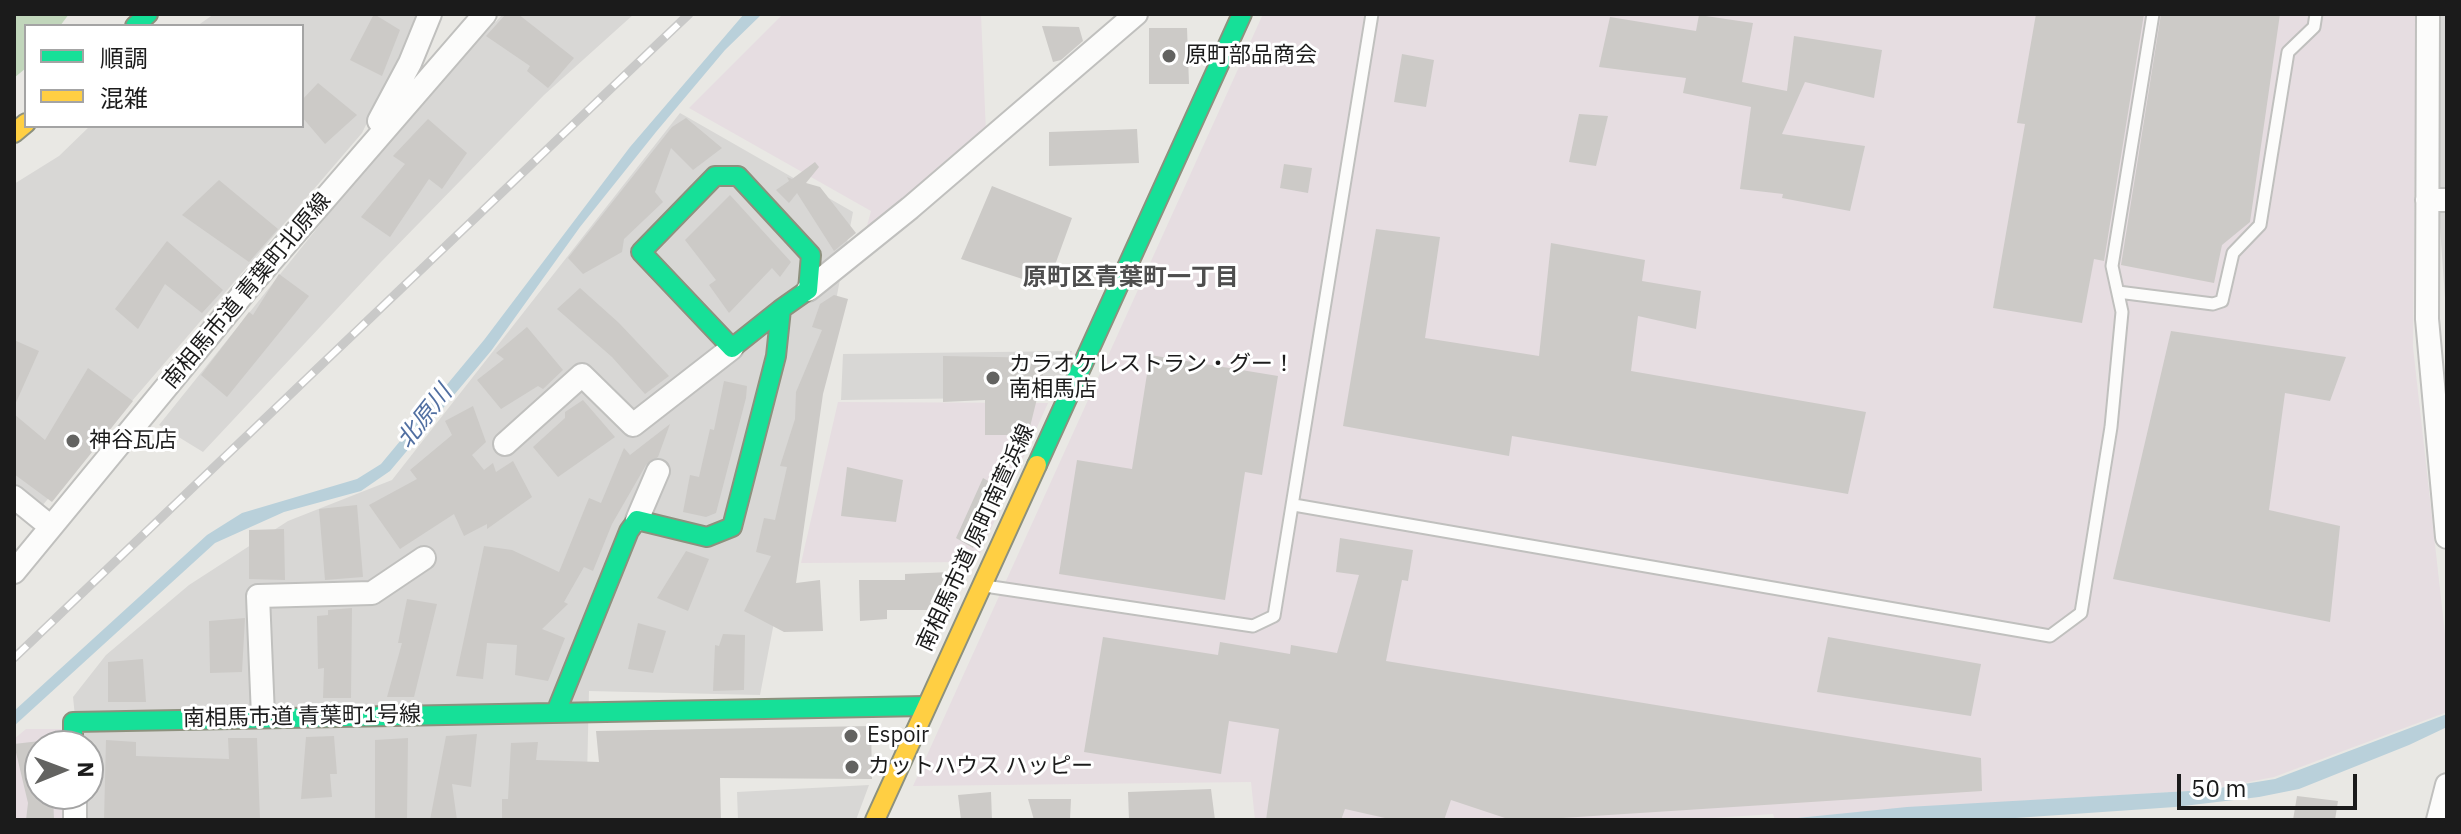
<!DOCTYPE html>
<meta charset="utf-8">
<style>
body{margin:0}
#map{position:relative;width:2461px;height:834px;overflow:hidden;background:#e9e8e4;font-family:"IBM Plex Sans","Noto Sans JP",sans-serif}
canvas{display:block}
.frame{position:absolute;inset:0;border:16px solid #1b1b1b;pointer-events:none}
.legend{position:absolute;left:24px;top:24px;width:280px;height:104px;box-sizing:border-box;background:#fff;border:2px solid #a4a4a4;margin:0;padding:10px 14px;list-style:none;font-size:24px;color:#1b1b1b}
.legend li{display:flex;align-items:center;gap:16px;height:40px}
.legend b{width:40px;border:2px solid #a4a4a4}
.north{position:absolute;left:24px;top:730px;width:80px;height:80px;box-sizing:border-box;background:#fff;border:2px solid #a4a4a4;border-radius:50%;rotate:89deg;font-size:22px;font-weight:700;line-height:32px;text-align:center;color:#1b1b1b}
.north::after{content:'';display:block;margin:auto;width:28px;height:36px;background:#636361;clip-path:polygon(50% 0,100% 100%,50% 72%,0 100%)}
.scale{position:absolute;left:2177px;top:774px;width:180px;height:36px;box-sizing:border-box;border:4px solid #1b1b1b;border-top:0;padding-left:10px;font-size:24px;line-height:28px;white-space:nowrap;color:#1b1b1b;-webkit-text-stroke:6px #fff;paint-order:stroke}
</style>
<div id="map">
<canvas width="2461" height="834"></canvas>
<div class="frame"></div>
<ul class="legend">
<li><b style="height:10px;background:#16e098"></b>順調</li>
<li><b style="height:10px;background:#ffcf43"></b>混雑</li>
</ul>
<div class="north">N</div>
<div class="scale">50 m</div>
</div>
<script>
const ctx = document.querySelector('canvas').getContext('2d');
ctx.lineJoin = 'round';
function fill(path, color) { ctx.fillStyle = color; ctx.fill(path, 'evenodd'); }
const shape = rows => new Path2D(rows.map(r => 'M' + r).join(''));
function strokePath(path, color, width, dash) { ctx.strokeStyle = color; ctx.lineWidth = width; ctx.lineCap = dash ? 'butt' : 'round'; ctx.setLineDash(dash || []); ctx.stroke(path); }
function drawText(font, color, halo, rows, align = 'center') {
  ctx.font = font + ' "IBM Plex Sans","Noto Sans JP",sans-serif'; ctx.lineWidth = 6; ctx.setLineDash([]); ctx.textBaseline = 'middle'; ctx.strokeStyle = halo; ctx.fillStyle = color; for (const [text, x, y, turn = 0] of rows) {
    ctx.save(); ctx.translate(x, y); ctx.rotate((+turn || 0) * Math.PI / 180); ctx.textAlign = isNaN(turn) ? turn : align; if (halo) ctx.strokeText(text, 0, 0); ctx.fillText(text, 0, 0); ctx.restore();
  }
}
const residential = shape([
 [214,14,421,14,362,133,41,507,14,483,14,184,59,156,90,126,302,126,302,26,197,26],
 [503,14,634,14,544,95,380,263,203,452,159,425,400,125],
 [2438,14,2447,14,2447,326,2437,185],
 [680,113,853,212,760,695,589,691,586,820,86,820,83,794,88,794,88,746,78,746,73,697,106,655,189,585,288,521,392,480],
 [1072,351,1055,397,841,400,843,354],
 [869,785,856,820,738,820,737,792]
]);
const industrial = shape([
 [783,14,981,14,986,133,864,237,871,211,689,108],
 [1263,14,2416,14,2413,347,2446,643,2447,712,2274,777,2207,790,1903,808,1775,820,1773,814,1683,820,1255,820,1251,782,913,786],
 [838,402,1048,403,976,562,801,563],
 [26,729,62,729,63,746,40,746,40,794,65,794,66,820,14,820,14,739]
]);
const forest = shape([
 [14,14,69,14,60,26,26,26,26,68,14,78]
]);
const water = shape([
 [744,14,762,14,725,50,656,132,580,227,491,351,390,471,361,491,284,512,215,543,14,726,14,711,207,535,242,513,357,479,381,464,484,340,630,147],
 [2447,714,2447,727,2409,745,2299,789,2259,797,2175,807,2001,819,1777,820,1907,807,2207,790,2275,779]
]);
const building = shape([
 [374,14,400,30,382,76,350,60],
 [506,14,518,14,574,58,548,88,527,71,530,66,486,36],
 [2036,14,2144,14,2104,261,2094,259,2082,323,1993,308,2025,124,2017,123],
 [2161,14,2280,14,2250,222,2222,245,2214,283,2121,265],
 [1699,15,1753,23,1742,82,1787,91,1794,36,1882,50,1874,98,1805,82,1782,134,1865,146,1850,211,1782,198,1783,194,1740,189,1751,107,1683,93,1686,78,1599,67,1610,17,1696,31],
 [1042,26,1079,27,1083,41,1061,60,1053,62],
 [1149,28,1187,28,1189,84,1149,84],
 [1402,54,1434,60,1426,107,1394,102],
 [318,83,357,115,325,144,302,117,302,100],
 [1579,114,1608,116,1596,166,1569,162],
 [686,118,722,148,693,170,671,148,655,192,663,202,624,239,622,252,583,274,568,258,672,127],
 [428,119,467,153,442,189,429,179,390,237,361,217,405,164,393,156],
 [1137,129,1139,163,1049,166,1049,132],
 [815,162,819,167,806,183,820,187,856,233,834,251,797,193,789,203,776,190,789,181,787,177,792,179],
 [1284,164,1312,168,1308,193,1280,188],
 [219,180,278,229,249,262,182,215],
 [992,186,1072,218,1047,287,961,259],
 [730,195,791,262,780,277,772,268,729,313,709,285,716,280,685,240],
 [1376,229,1440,237,1425,338,1539,356,1551,243,1645,260,1642,281,1701,291,1696,329,1638,316,1631,371,1866,412,1848,494,1512,436,1509,456,1343,426],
 [167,241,223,290,202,313,165,284,138,329,115,309],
 [279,274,309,296,227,397,201,375,249,312,253,315],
 [580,288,619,323,669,376,645,394,612,357,557,309],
 [834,295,848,299,823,394,796,583,820,580,823,631,784,632,744,611,771,556,756,552,764,518,775,520,787,467,780,466,795,419,796,392,822,330,812,327,820,304],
 [527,327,563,370,543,389,538,386,501,409,477,380,504,359,496,353],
 [2171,331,2346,357,2330,401,2285,393,2269,510,2340,526,2330,622,2113,579],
 [14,340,39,351,14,407],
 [1150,355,1278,376,1262,475,1245,472,1225,600,1059,574,1077,460,1132,469],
 [943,356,1047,358,1028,435,985,435,985,400,943,402],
 [88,368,133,401,52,502,14,474,14,414,45,440],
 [724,381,747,386,746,398,716,513,706,517,683,512,690,475,699,477,710,429,714,430],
 [583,400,615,437,558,477,533,447,565,418,565,412],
 [473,406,486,442,472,455,484,470,493,463,496,472,513,461,532,497,487,529,487,524,464,536,454,514,400,549,369,505,417,479,410,470,452,435,445,421],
 [670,424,658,457,646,465,612,524,593,571,584,567,564,602,568,604,542,629,565,638,548,681,515,675,517,645,487,643,483,679,456,676,484,546,512,550,559,572,589,498,601,503,624,448,630,455],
 [847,467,903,480,896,522,841,516],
 [983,478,1002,489,973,548,956,538],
 [357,505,363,577,325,580,319,509],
 [284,529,285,580,249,579,249,530],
 [1340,538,1413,550,1408,581,1402,580,1386,661,1981,758,1982,791,1531,820,1511,820,1451,800,1444,820,1394,820,1345,809,1341,820,1266,820,1279,729,1229,721,1221,774,1084,752,1103,637,1218,655,1220,642,1290,654,1291,645,1337,653,1359,575,1336,572],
 [686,551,709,559,688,611,657,598],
 [950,572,950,610,887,610,887,619,860,621,859,580,905,580,905,574],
 [407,599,437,604,414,697,387,697,402,643,398,643],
 [352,608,351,698,323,698,324,668,318,669,317,616,328,615,328,610],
 [245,618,242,672,210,673,209,621],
 [638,623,666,631,653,673,628,669],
 [723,634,745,635,744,690,713,691,715,645,719,646],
 [1828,637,1981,664,1971,716,1817,692],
 [143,659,146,702,108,702,108,662],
 [871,726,872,779,720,778,721,820,502,820,502,799,508,799,511,743,538,742,536,760,599,762,596,731],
 [477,734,471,787,452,784,457,820,430,820,446,736],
 [334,736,337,774,330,774,332,797,301,799,306,737],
 [228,738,257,738,260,820,104,820,106,740,136,742,136,756,229,759],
 [408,738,407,820,375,820,375,740],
 [40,741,40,794,53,794,54,820,26,820,28,803,14,744],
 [1211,789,1215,820,1129,820,1128,792],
 [991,792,992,820,961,820,958,795],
 [2297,796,2338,801,2335,820,2293,820],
 [1028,799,1071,799,1070,820,1034,820]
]);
const lane = shape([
 [2118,292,2213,304,2222,301,2233,253,2260,225,2288,52,2314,27,2316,14],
 [1294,505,2050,636,2081,613,2111,427,2122,312,2112,266,2153,14],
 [985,586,1253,626,1274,616,1372,14]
]);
const street = shape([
 [2428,14,2427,319,2447,537],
 [379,121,410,63,430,14],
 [2427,200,2447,200],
 [808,290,910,208,1136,14],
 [505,444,582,375,633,425,732,348],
 [14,497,51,527],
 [637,520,658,471],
 [14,572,252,283,485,14],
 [263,716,258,596,372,593,424,558],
 [75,794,75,820],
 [2438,820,2447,785]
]);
const fast = shape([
 [135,26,148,14],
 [1037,465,1242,14],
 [556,712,629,531,637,520,707,537,732,527,776,356,781,309,808,290,811,255,738,176,715,176,641,252,732,348,781,309],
 [73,746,73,722,925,706]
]);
const slow = shape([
 [14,133,26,123],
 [875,820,1037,465]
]);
const rail = shape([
 [14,658,689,14]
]);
const markers = [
 [1169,56,8,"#636361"],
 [993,378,8,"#636361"],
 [73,441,8,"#636361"],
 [851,736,8,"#636361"],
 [852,767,8,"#636361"]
];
const poiNames = [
 ["原町部品商会",1185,56],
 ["カラオケレストラン・グー！",1009,365],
 ["南相馬店",1009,390],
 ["神谷瓦店",89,441],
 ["Espoir",867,736],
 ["カットハウス ハッピー",868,767]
];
const streetNames = [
 ["南相馬市道 青葉町北原線",247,291,-50],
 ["南相馬市道 原町南萱浜線",976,538,-65],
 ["南相馬市道 青葉町1号線",302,717,-1]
];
const neighbourhoodNames = [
 ["原町区青葉町一丁目",1131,278]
];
const waterNames = [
 ["北原川",425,417,-52]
];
fill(residential, '#d8d7d5');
fill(industrial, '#e6dde1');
fill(forest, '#c1d6bb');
fill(water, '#b9d0da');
fill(building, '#cccac7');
strokePath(lane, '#c0c0be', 15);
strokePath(street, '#c0c0be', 26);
strokePath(fast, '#8d917e', 22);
strokePath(slow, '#8d917e', 22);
strokePath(lane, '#fcfcfb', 11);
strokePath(street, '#fcfcfb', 22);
strokePath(fast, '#16e098', 18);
strokePath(slow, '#ffcf43', 18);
strokePath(rail, '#c9c9c8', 9);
strokePath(rail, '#fff', 6, [18]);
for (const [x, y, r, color] of markers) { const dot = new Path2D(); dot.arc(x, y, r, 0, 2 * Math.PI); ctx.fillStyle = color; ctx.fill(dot); strokePath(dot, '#fff', 3); }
drawText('22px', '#1b1b1b', '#fff', poiNames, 'left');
drawText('22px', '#1b1b1b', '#fff', streetNames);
drawText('bold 24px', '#4e4e4e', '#fff', neighbourhoodNames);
drawText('italic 24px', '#516fa1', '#fff', waterNames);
</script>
